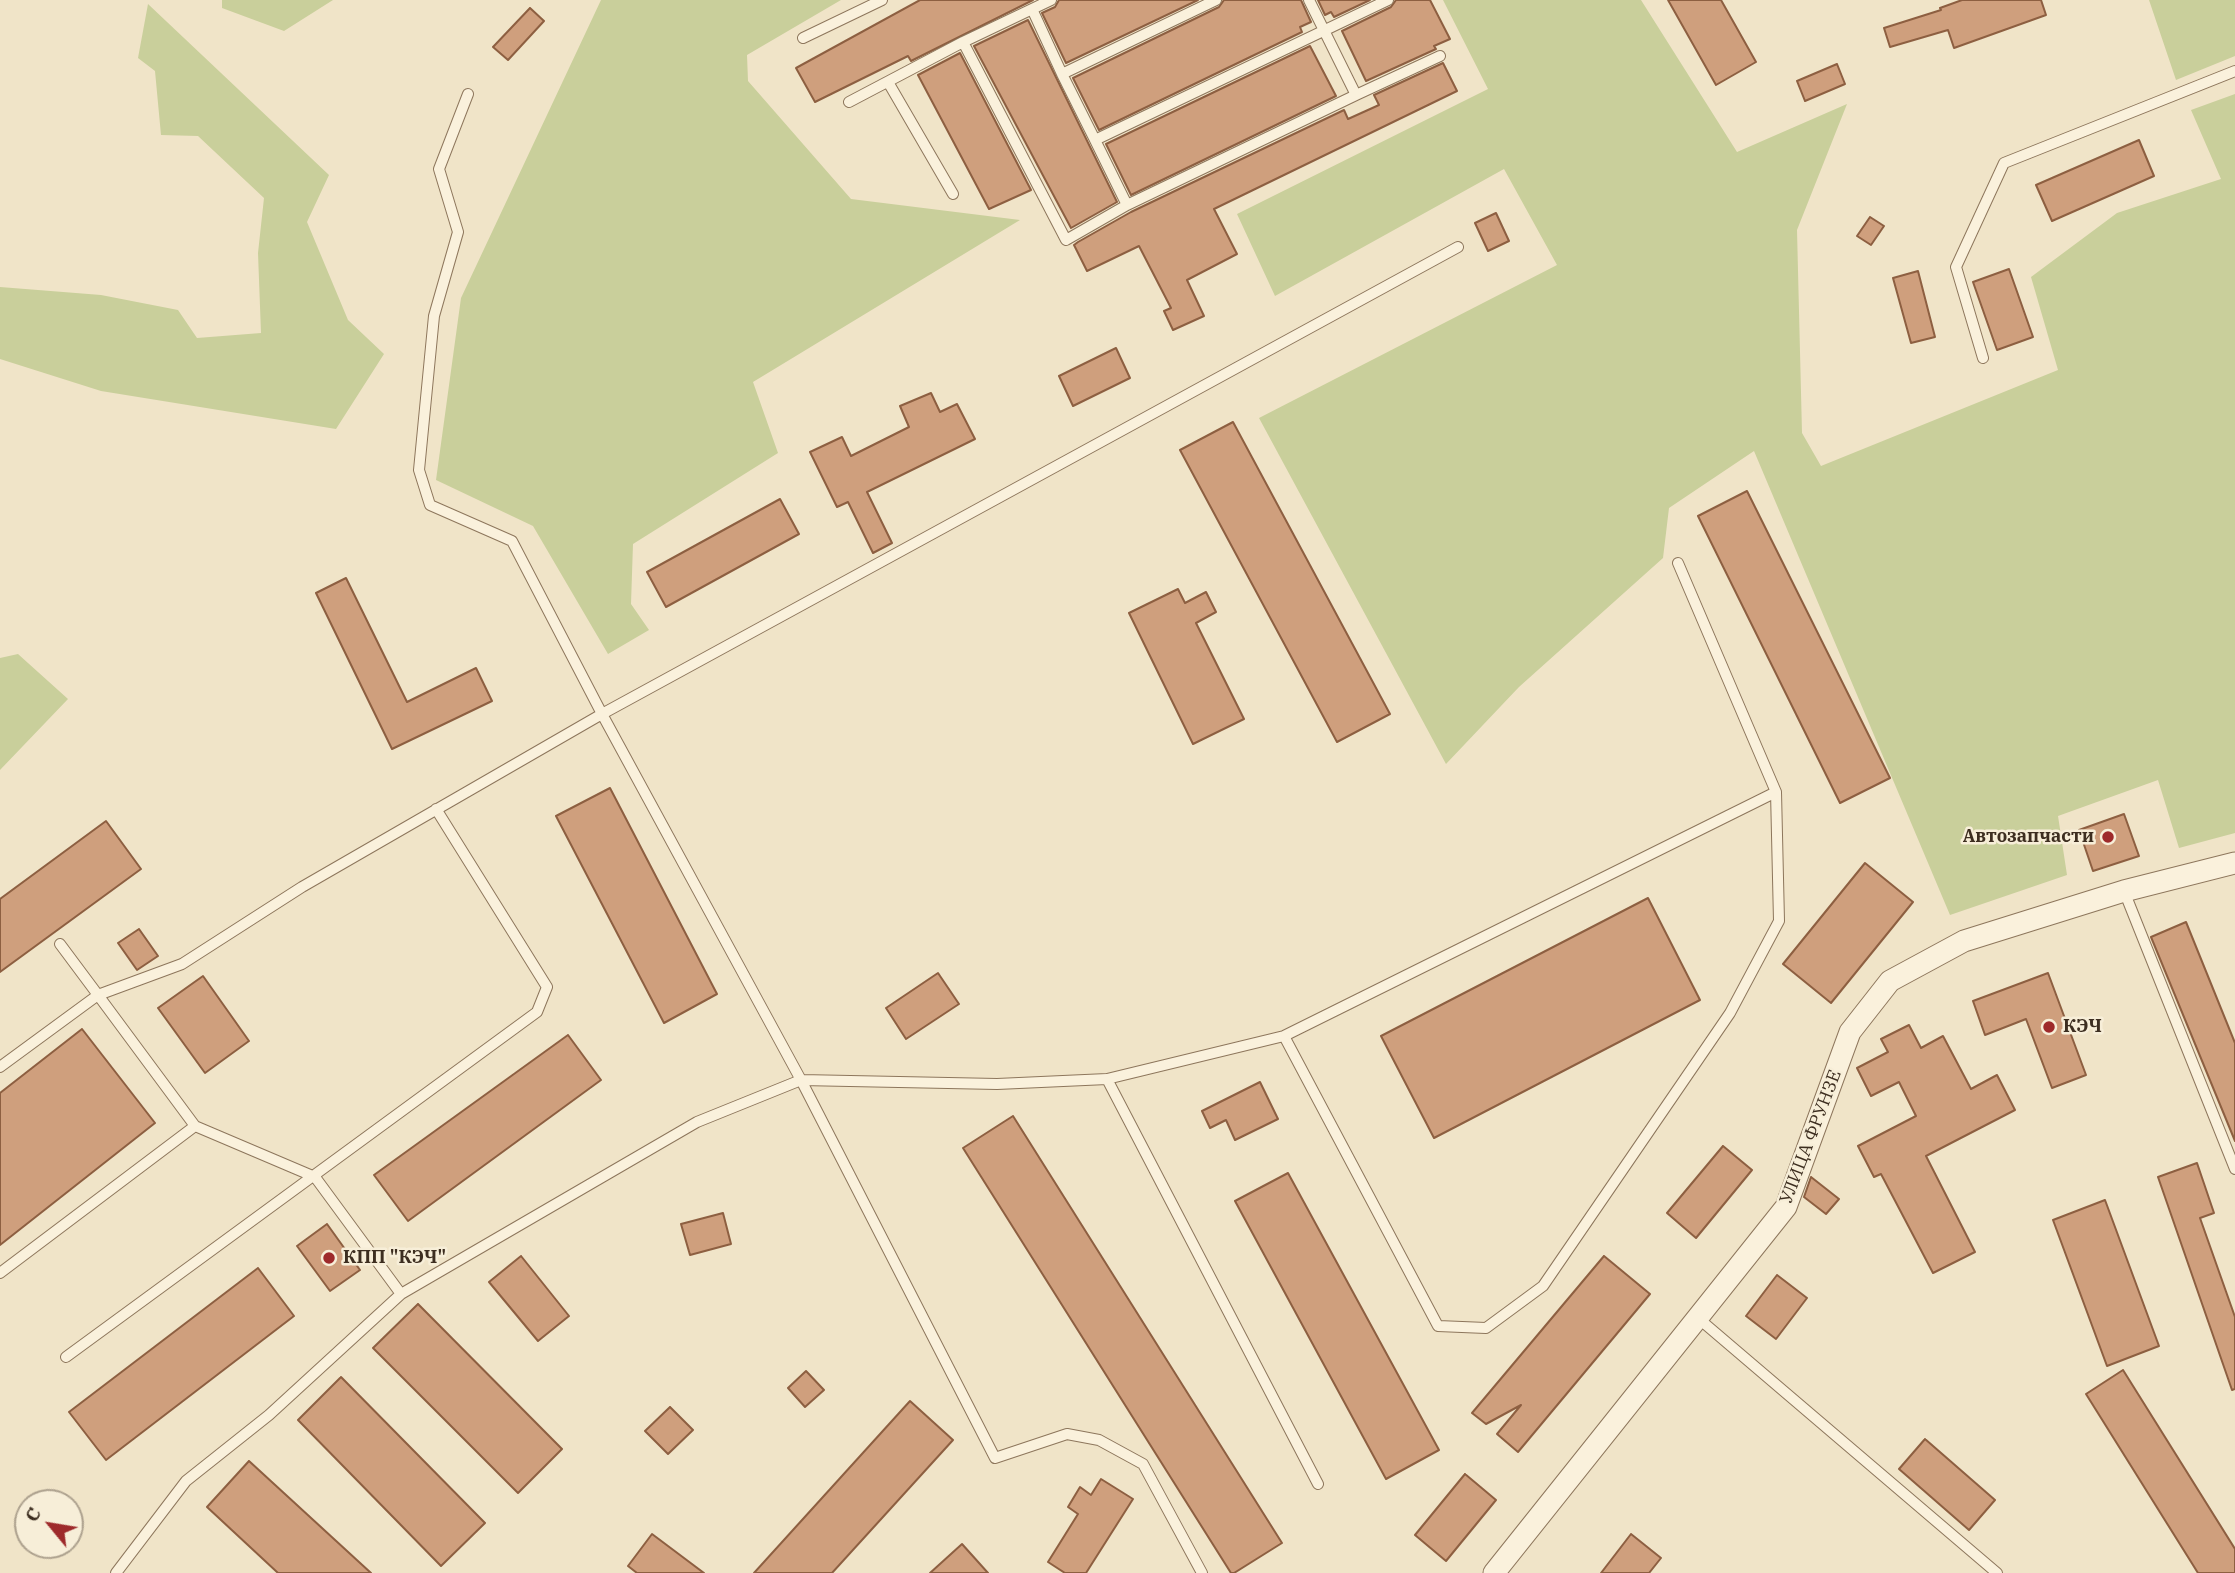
<!DOCTYPE html>
<meta charset="utf-8">
<style>
body{margin:0}
#map{position:relative;width:2235px;height:1573px;overflow:hidden;background:#f0e4c8;font-family:"IBM Plex Serif",serif}
canvas{display:block}
.north{position:absolute;left:14px;top:1489px;width:70px;height:70px;box-sizing:border-box;background:#f7eed8;border:2px solid #ada18e;border-radius:50%;rotate:300deg;font-size:19px;font-weight:700;line-height:28px;text-align:center;color:#3d2e20}
.north::after{content:'';display:block;margin:auto;width:24px;height:32px;background:#9e2a2b;clip-path:polygon(50% 0,100% 100%,50% 72%,0 100%)}
</style>
<div id="map">
<canvas width="2235" height="1573"></canvas>
<div class="north">С</div>
</div>
<script>
const ctx = document.querySelector('canvas').getContext('2d');
ctx.lineJoin = 'round';
function fill(path, color) { ctx.fillStyle = color; ctx.fill(path, 'evenodd'); }
const shape = rows => new Path2D(rows.map(r => 'M' + r).join(''));
function strokePath(path, color, width, dash) { ctx.strokeStyle = color; ctx.lineWidth = width; ctx.lineCap = dash ? 'butt' : 'round'; ctx.setLineDash(dash || []); ctx.stroke(path); }
function drawText(font, color, halo, rows, align = 'center') {
  ctx.font = font + ' "IBM Plex Serif",serif'; ctx.lineWidth = 5; ctx.setLineDash([]); ctx.textBaseline = 'middle'; ctx.strokeStyle = halo; ctx.fillStyle = color; for (const [text, x, y, turn = 0] of rows) {
    ctx.save(); ctx.translate(x, y); ctx.rotate((+turn || 0) * Math.PI / 180); ctx.textAlign = isNaN(turn) ? turn : align; if (halo) ctx.strokeText(text, 0, 0); ctx.fillText(text, 0, 0); ctx.restore();
  }
}
const green = shape([
 [222,0,333,0,284,31,222,8],
 [601,0,841,0,747,55,748,81,851,199,1020,220,753,382,778,453,633,544,631,604,649,630,608,654,533,526,436,480,461,298],
 [1443,0,1641,0,1737,152,1847,104,1797,230,1802,433,1821,466,2058,370,2031,277,2117,213,2221,179,2191,110,2235,94,2235,833,2179,848,2158,780,2058,816,2067,875,1950,915,1754,451,1669,508,1663,558,1519,687,1446,764,1259,418,1557,265,1504,169,1275,296,1237,214,1488,89],
 [2149,0,2235,0,2235,56,2176,80],
 [148,4,329,175,307,222,348,320,384,354,336,429,101,391,0,359,0,287,101,295,178,310,197,338,261,333,258,253,264,198,198,136,161,135,155,71,138,58],
 [18,654,68,699,0,770,0,658]
]);
const building = shape([
 [920,0,1033,0,911,61,908,56,815,102,796,68,920,0],
 [1059,0,1198,0,1066,63,1042,13,1055,7,1059,0],
 [1224,0,1301,0,1311,22,1300,27,1302,32,1099,130,1073,78,1219,7,1224,0],
 [1318,0,1370,0,1334,17,1331,12,1325,15,1318,0],
 [1396,0,1430,0,1450,39,1434,46,1436,49,1366,81,1342,31,1391,7,1396,0],
 [1668,0,1721,0,1756,62,1716,85,1668,0],
 [1962,0,2041,0,2046,15,1954,48,1948,30,1890,47,1884,28,1941,10,1940,8,1962,0],
 [530,8,544,21,508,60,493,47,530,8],
 [1028,20,1117,202,1071,228,974,46,1028,20],
 [1310,46,1336,96,1131,195,1106,144,1310,46],
 [960,53,1031,190,989,209,918,75,960,53],
 [1443,63,1457,91,1214,209,1237,254,1187,280,1204,316,1173,330,1164,311,1171,308,1139,246,1087,271,1074,245,1078,242,1131,212,1344,110,1348,119,1379,105,1374,95,1443,63],
 [1837,64,1845,84,1805,101,1797,81,1837,64],
 [2139,140,2154,176,2052,221,2036,185,2139,140],
 [1496,213,1509,241,1488,251,1475,223,1496,213],
 [1870,217,1884,226,1871,245,1857,236,1870,217],
 [2009,269,2033,337,1997,350,1973,282,2009,269],
 [1918,271,1935,337,1911,343,1893,278,1918,271],
 [1116,348,1130,378,1073,406,1059,376,1116,348],
 [931,393,940,412,957,404,975,439,867,492,892,543,873,553,848,502,837,507,810,452,842,437,851,456,909,427,900,406,931,393],
 [1233,422,1390,714,1337,742,1180,450,1233,422],
 [1747,491,1890,778,1840,803,1698,516,1747,491],
 [780,499,799,534,666,607,647,572,780,499],
 [346,578,407,702,476,668,492,701,392,749,316,593,346,578],
 [1178,589,1185,603,1206,592,1216,612,1196,623,1244,719,1193,744,1129,613,1178,589],
 [610,788,717,994,664,1023,556,816,610,788],
 [2124,814,2139,856,2093,871,2079,830,2124,814],
 [106,821,141,869,0,972,0,899,106,821],
 [1865,863,1913,902,1831,1003,1783,964,1865,863],
 [1648,898,1700,1000,1434,1138,1381,1036,1648,898],
 [2186,922,2235,1043,2235,1141,2151,937,2186,922],
 [139,929,158,956,137,970,118,943,139,929],
 [938,973,959,1004,906,1039,886,1008,938,973],
 [2048,973,2086,1075,2052,1088,2026,1019,1985,1035,1973,1001,2048,973],
 [203,976,249,1041,205,1073,158,1008,203,976],
 [1909,1025,1921,1048,1943,1036,1971,1089,1997,1075,2015,1110,1926,1156,1975,1252,1933,1273,1881,1174,1874,1177,1858,1146,1916,1116,1899,1082,1871,1096,1857,1068,1888,1052,1881,1039,1909,1025],
 [82,1029,155,1123,0,1245,0,1093,82,1029],
 [568,1035,601,1080,408,1221,374,1175,568,1035],
 [1260,1082,1278,1119,1235,1140,1226,1120,1210,1128,1202,1111,1260,1082],
 [1013,1116,1282,1543,1234,1573,1231,1573,963,1148,1013,1116],
 [1723,1146,1752,1170,1696,1238,1667,1213,1723,1146],
 [2197,1163,2214,1213,2200,1218,2235,1317,2235,1389,2232,1390,2158,1177,2197,1163],
 [1288,1173,1439,1450,1386,1479,1235,1201,1288,1173],
 [1811,1177,1839,1199,1826,1214,1804,1197,1811,1177],
 [2105,1200,2159,1346,2107,1366,2053,1220,2105,1200],
 [723,1213,731,1244,690,1255,681,1224,723,1213],
 [327,1224,360,1270,330,1291,297,1246,327,1224],
 [521,1256,569,1316,538,1341,489,1282,521,1256],
 [1604,1256,1650,1294,1518,1452,1497,1434,1521,1405,1486,1424,1472,1413,1604,1256],
 [258,1268,294,1316,106,1460,69,1412,258,1268],
 [1777,1275,1807,1298,1776,1339,1746,1316,1777,1275],
 [418,1304,562,1449,518,1493,373,1348,418,1304],
 [2123,1370,2235,1549,2235,1573,2198,1573,2086,1394,2123,1370],
 [806,1371,824,1390,805,1407,788,1388,806,1371],
 [341,1377,485,1523,441,1566,298,1420,341,1377],
 [910,1401,953,1440,832,1573,754,1573,910,1401],
 [670,1407,693,1430,668,1454,645,1431,670,1407],
 [1925,1439,1995,1500,1969,1530,1899,1469,1925,1439],
 [249,1461,371,1573,278,1573,207,1507,249,1461],
 [1465,1474,1496,1500,1446,1561,1415,1535,1465,1474],
 [1101,1479,1133,1499,1086,1573,1065,1573,1048,1562,1078,1514,1068,1507,1080,1487,1091,1495,1101,1479],
 [652,1534,704,1573,637,1573,628,1566,652,1534],
 [1631,1534,1661,1558,1649,1573,1601,1573,1631,1534],
 [962,1544,988,1573,930,1573,962,1544]
]);
const service = shape([
 [1309,0,1356,95,1440,56],
 [1032,9,1062,74],
 [803,38,882,0],
 [963,42,1051,0],
 [888,82,953,194],
 [468,94,439,169,458,232,434,316,419,470,430,505,512,541,602,714,801,1080,995,1458,1067,1434,1099,1440,1143,1464,1202,1573],
 [1356,95,1127,205,1095,140,1388,0],
 [849,102,963,42,1066,240,1127,205],
 [1095,140,1062,74,1216,0],
 [1983,358,1956,267,2004,163,2235,71],
 [2124,891,2235,1169],
 [60,944,98,995,182,964,302,887,602,714,1458,247],
 [1284,1036,1438,1326,1486,1328,1543,1286,1730,1013,1779,921,1776,792,1678,563],
 [0,1067,98,995,195,1126,315,1177,401,1294],
 [1107,1079,1318,1484],
 [0,1273,195,1126],
 [1698,1318,1997,1573],
 [66,1357,537,1012,547,987,436,809],
 [116,1573,186,1481,269,1415,401,1294,697,1122,801,1080,997,1084,1107,1079,1284,1036,1776,792]
]);
const minor = shape([
 [1494,1573,1786,1207,1850,1032,1890,981,1964,941,2124,891,2235,863]
]);
const markers = [
 [2108,837,7,"#9e2a2b"],
 [2049,1027,7,"#9e2a2b"],
 [329,1258,7,"#9e2a2b"]
];
const poiNames = [
 ["Автозапчасти",2094,837,"right"],
 ["КЭЧ",2063,1027],
 ["КПП \"КЭЧ\"",343,1258]
];
const streetNames = [
 ["УЛИЦА ФРУНЗЕ",1811,1137,-69]
];
fill(green, '#c9cf9b');
fill(building, '#cf9f7d');
strokePath(building, '#8d5f41', 2);
strokePath(service, '#8d765c', 12);
strokePath(minor, '#8d765c', 23);
strokePath(service, '#faf1dc', 10);
strokePath(minor, '#faf1dc', 21);
for (const [x, y, r, color] of markers) { const dot = new Path2D(); dot.arc(x, y, r, 0, 2 * Math.PI); ctx.fillStyle = color; ctx.fill(dot); strokePath(dot, '#f7eed8', 2.5); }
drawText('bold 18px', '#3d2e20', '#f7eed8', poiNames, 'left');
drawText('18px', '#3d2e20', '#f7eed8', streetNames);
</script>
